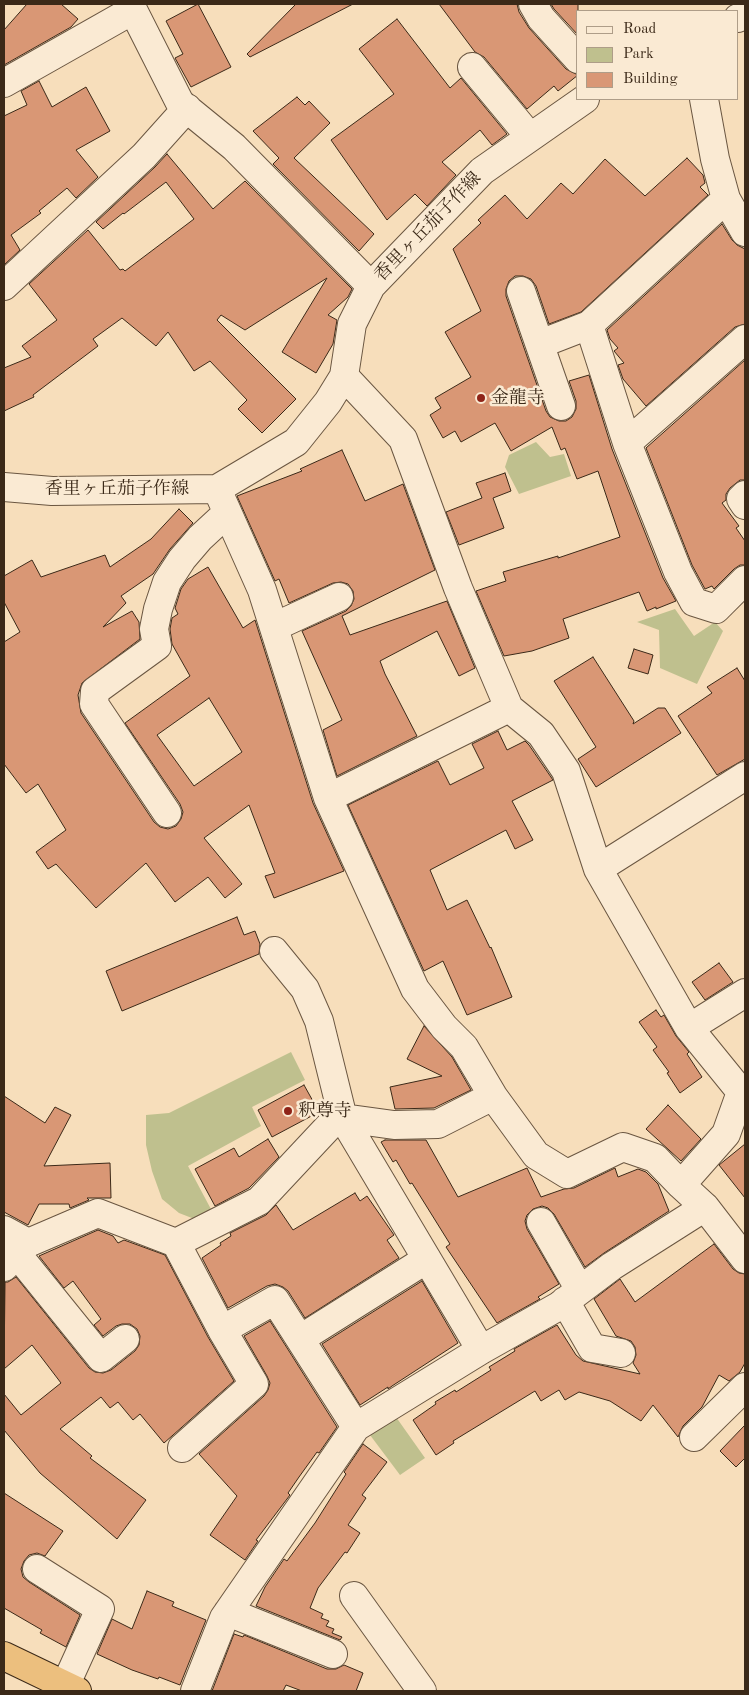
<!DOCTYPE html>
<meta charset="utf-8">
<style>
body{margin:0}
#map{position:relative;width:749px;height:1695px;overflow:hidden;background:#f7debb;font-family:"Old Standard TT",serif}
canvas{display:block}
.frame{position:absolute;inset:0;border:5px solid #3b2918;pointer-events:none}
.legend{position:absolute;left:576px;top:10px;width:162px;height:90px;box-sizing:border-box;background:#faead3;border:1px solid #ae9d88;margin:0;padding:6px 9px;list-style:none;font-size:15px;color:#3b2918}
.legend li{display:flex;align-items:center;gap:10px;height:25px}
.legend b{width:25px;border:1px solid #ae9d88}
</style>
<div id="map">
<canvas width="749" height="1695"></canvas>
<div class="frame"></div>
<ul class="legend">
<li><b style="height:6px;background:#faead3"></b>Road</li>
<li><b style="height:14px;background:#bfc08e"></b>Park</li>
<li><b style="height:14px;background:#d99775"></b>Building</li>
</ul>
</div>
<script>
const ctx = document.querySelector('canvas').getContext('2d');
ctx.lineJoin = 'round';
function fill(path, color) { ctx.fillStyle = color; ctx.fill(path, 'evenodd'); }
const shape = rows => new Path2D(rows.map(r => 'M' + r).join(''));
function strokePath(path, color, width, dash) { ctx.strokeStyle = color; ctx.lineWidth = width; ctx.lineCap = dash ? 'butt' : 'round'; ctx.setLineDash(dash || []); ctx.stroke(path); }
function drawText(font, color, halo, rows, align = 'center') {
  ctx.font = font + ' "Old Standard TT","Noto Serif JP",serif'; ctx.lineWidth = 5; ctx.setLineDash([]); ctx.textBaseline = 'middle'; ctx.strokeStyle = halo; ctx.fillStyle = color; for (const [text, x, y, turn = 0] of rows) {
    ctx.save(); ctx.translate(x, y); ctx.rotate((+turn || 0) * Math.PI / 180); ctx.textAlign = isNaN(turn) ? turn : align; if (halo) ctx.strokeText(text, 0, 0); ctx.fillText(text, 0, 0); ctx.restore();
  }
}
const green = shape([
 [536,442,550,457,564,454,571,476,519,494,505,467,509,455],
 [675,609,694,636,715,622,723,631,697,684,660,668,659,630,637,622],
 [291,1052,305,1080,252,1107,261,1126,188,1166,213,1213,197,1220,179,1213,162,1199,152,1171,146,1145,146,1115,169,1113],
 [396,1417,425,1458,400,1475,370,1435]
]);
const building = shape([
 [27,4,61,4,78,19,71,27,4,65,4,30,27,4],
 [198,4,231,67,191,87,175,58,183,54,166,21,198,4],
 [296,4,353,4,250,57,247,54,296,4],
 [439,4,517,4,519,12,529,28,566,69,578,75,558,91,554,86,527,109,484,57,475,52,439,4],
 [551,4,578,4,578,35,554,9,551,4],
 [397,19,450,88,461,78,507,134,492,145,480,130,442,162,456,175,427,206,415,194,387,220,331,140,394,94,359,49,397,19],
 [39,81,52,107,86,87,110,131,76,150,98,177,76,198,67,188,39,211,41,213,11,235,20,250,4,265,4,116,27,105,21,91,39,81],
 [297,97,305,105,309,101,330,123,294,158,374,234,359,251,273,164,279,158,253,131,297,97],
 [167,154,213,209,245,181,352,289,348,297,328,315,337,320,333,344,316,373,282,352,327,278,245,330,221,315,217,320,296,399,262,433,238,409,247,400,210,361,194,371,168,332,156,346,122,318,93,339,98,346,33,395,34,397,4,411,4,368,31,357,22,346,57,320,29,284,88,230,120,270,123,269,125,271,194,219,166,182,124,214,123,213,103,229,96,222,155,167,167,154],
 [687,158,703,175,705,183,700,187,708,195,581,312,549,324,536,286,531,279,523,276,515,276,509,281,506,289,506,296,546,411,550,417,559,421,566,421,572,417,576,409,576,401,569,381,589,375,612,449,663,578,676,601,656,609,656,607,647,611,639,592,563,619,569,638,532,651,504,656,476,591,506,581,503,572,558,556,558,558,620,537,598,471,577,479,565,448,561,450,552,427,511,451,495,423,461,442,455,431,443,438,430,415,441,408,435,398,471,377,445,332,481,311,453,249,481,223,478,220,505,195,527,219,561,183,573,194,605,159,645,196,687,158],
 [722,224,732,240,737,245,745,249,745,324,735,327,646,406,623,379,618,365,624,363,614,351,618,348,610,339,607,330,722,224],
 [745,360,745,480,740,480,730,488,726,494,726,500,722,503,739,526,736,528,745,541,745,565,740,565,734,569,714,589,712,586,705,589,692,565,646,448,745,360],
 [342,450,365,501,403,484,435,570,342,616,350,635,447,601,475,668,459,676,437,631,380,661,385,674,417,736,337,776,323,730,342,720,302,631,346,611,351,606,354,599,353,591,348,584,341,582,333,583,289,603,279,579,275,581,237,496,302,471,300,469,342,450],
 [505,473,511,491,493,498,504,528,459,545,446,512,482,498,476,483,505,473],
 [179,509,193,523,170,549,153,574,121,596,126,603,103,627,132,611,139,622,140,639,82,683,78,695,81,713,154,822,160,827,168,829,176,826,181,819,183,812,180,804,125,723,190,676,172,644,170,629,172,618,178,614,175,608,181,589,188,579,208,567,243,628,255,620,313,803,344,871,274,898,265,876,275,873,249,805,204,838,242,884,225,898,208,877,175,902,146,863,96,908,56,864,48,869,36,852,66,830,38,784,26,793,4,764,4,642,20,632,4,602,4,576,32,560,41,577,105,555,110,567,151,539,179,509],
 [209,698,242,752,194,786,157,735,209,698],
 [634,649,653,655,648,674,628,668,634,649],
 [593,657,634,721,633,724,658,708,665,708,681,733,596,787,578,759,596,747,554,681,593,657],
 [737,668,745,681,745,759,717,775,678,716,712,693,707,687,737,668],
 [498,731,507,750,525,741,529,745,553,780,512,801,533,840,515,849,506,830,430,870,447,910,467,900,490,948,491,947,512,997,467,1015,443,961,424,971,348,805,438,761,450,785,484,768,472,744,498,731],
 [237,917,244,935,255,931,260,944,259,954,122,1011,106,971,237,917],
 [719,963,733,982,705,1000,692,982,719,963],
 [656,1010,661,1017,664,1015,676,1036,689,1052,687,1054,702,1077,680,1093,667,1073,669,1072,653,1050,657,1047,639,1022,656,1010],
 [424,1026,452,1057,471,1090,434,1108,395,1109,390,1087,442,1076,407,1059,424,1026],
 [304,1085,319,1112,272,1137,258,1110,304,1085],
 [4,1096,45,1123,55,1107,71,1115,44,1166,110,1163,111,1198,87,1198,89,1200,70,1208,69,1204,39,1204,28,1225,4,1212,4,1096],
 [668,1105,701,1139,681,1161,646,1129,668,1105],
 [268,1139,279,1157,249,1188,215,1206,195,1169,234,1148,239,1157,268,1139],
 [385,1140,426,1140,458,1197,527,1168,541,1197,564,1189,574,1188,615,1168,618,1177,638,1169,646,1172,658,1184,669,1211,604,1253,585,1267,554,1214,548,1208,542,1206,533,1209,527,1215,525,1221,527,1229,559,1284,538,1297,540,1299,497,1323,446,1247,450,1244,412,1183,410,1184,396,1160,393,1162,381,1142,385,1140],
 [745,1144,745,1198,719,1165,745,1144],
 [355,1193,360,1201,367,1196,394,1235,387,1240,399,1258,305,1318,288,1291,283,1287,275,1284,267,1286,228,1308,202,1258,221,1245,220,1243,231,1236,230,1233,266,1215,276,1205,293,1230,355,1193],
 [98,1230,113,1236,118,1243,124,1240,165,1255,208,1337,234,1381,164,1443,140,1414,133,1420,118,1402,110,1408,101,1397,60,1429,92,1456,90,1458,146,1500,117,1539,40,1473,4,1430,4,1394,21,1415,61,1383,32,1345,4,1369,5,1282,8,1282,16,1277,89,1368,95,1372,103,1373,111,1370,135,1351,139,1345,140,1336,137,1329,130,1324,122,1324,116,1326,103,1336,94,1325,101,1319,73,1281,64,1288,39,1256,98,1230],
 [714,1244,733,1269,739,1273,745,1274,745,1363,740,1372,729,1381,719,1375,702,1407,683,1426,678,1437,653,1405,641,1421,610,1401,579,1392,565,1400,559,1390,541,1401,535,1391,453,1441,454,1443,436,1455,413,1420,436,1404,435,1402,455,1390,456,1392,491,1370,489,1367,515,1351,514,1349,557,1325,576,1355,583,1361,640,1374,633,1363,636,1355,635,1347,631,1341,616,1336,594,1299,620,1279,635,1302,714,1244],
 [422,1281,458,1343,392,1386,388,1389,388,1387,360,1405,322,1344,422,1281],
 [270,1321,337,1427,319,1453,317,1452,299,1477,288,1493,290,1495,256,1540,258,1541,245,1560,210,1535,237,1496,199,1454,264,1396,268,1390,270,1383,267,1376,244,1336,270,1321],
 [745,1425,745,1458,736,1467,720,1451,745,1425],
 [363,1444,387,1462,362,1495,366,1498,348,1525,360,1533,347,1553,345,1552,318,1588,310,1608,323,1614,321,1618,329,1621,326,1626,334,1629,332,1633,342,1637,340,1640,256,1606,265,1587,284,1559,287,1561,315,1523,346,1474,344,1472,363,1444],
 [4,1493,63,1531,45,1556,37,1553,29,1555,24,1561,21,1569,23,1577,29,1582,80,1615,66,1647,40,1633,42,1630,4,1608,4,1493],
 [147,1591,174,1602,172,1606,206,1620,180,1685,159,1677,158,1679,132,1670,97,1654,112,1619,132,1629,147,1591],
 [234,1634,243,1637,244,1635,327,1669,336,1669,344,1665,363,1673,356,1691,302,1691,286,1685,283,1691,212,1691,234,1634]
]);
const minor = shape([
 [130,4,180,103,234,147,371,286],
 [533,4,541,18,578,59],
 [738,18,745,15],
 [472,67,530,137],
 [4,83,133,10],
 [704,99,715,159,726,199,745,232],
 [726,199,589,325,627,443,678,572,694,602,716,609,745,580],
 [4,286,144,156,187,108],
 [521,291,561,406],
 [540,344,589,325],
 [344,376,403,439,458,588,509,708,541,734,566,771,598,869,689,1028,741,1092,726,1134,681,1185],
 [627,443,745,339],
 [4,487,52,491,217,489,296,442,328,402,344,376,352,324,371,286,482,171,585,99],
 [217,489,262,590,328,798,415,989,444,1027,464,1047,493,1096,536,1155,567,1174,623,1147,655,1158,681,1185,705,1207,745,1259],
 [745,495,741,499,745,505],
 [274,627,339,597],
 [328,798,509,708],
 [167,813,94,704,95,691,157,646,154,629,158,609,167,582,182,559,200,538,227,513],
 [598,869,745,776],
 [274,951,305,989,319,1021,343,1118,481,1350],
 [689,1028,745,993],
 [541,1222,580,1290],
 [4,1230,28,1243],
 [176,1243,222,1330,275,1300,356,1427],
 [17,1254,101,1358,125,1339],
 [4,1267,28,1243,98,1213,176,1243,259,1201,332,1123,343,1118,394,1125,438,1124,493,1096],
 [565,1301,592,1348,621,1353],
 [300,1339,427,1259],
 [694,1437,745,1387],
 [182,1448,254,1384,222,1330],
 [37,1569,100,1609,65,1686],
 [354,1596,422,1691],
 [228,1612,333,1654],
 [195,1691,224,1618,356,1427,481,1350,559,1306,612,1266,705,1207]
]);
const highway = shape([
 [4,1656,77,1691]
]);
const markers = [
 [481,398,5,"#8f2418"],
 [288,1111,5,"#8f2418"]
];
const streetNames = [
 ["香里ヶ丘茄子作線",428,227,-46],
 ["香里ヶ丘茄子作線",117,489]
];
const poiNames = [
 ["金龍寺",491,398],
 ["釈尊寺",298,1111]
];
fill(green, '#bfc08e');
fill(building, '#d99775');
strokePath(building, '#3b2918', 1);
strokePath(minor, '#6a5641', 30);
strokePath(highway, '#3b2918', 30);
strokePath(minor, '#faead3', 28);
strokePath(highway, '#ecbf7e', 28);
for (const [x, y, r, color] of markers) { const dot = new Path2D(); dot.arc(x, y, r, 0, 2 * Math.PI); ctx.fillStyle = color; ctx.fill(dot); strokePath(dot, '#faead3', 2); }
drawText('18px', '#3b2918', '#faead3', streetNames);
drawText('18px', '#3b2918', '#faead3', poiNames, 'left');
</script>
